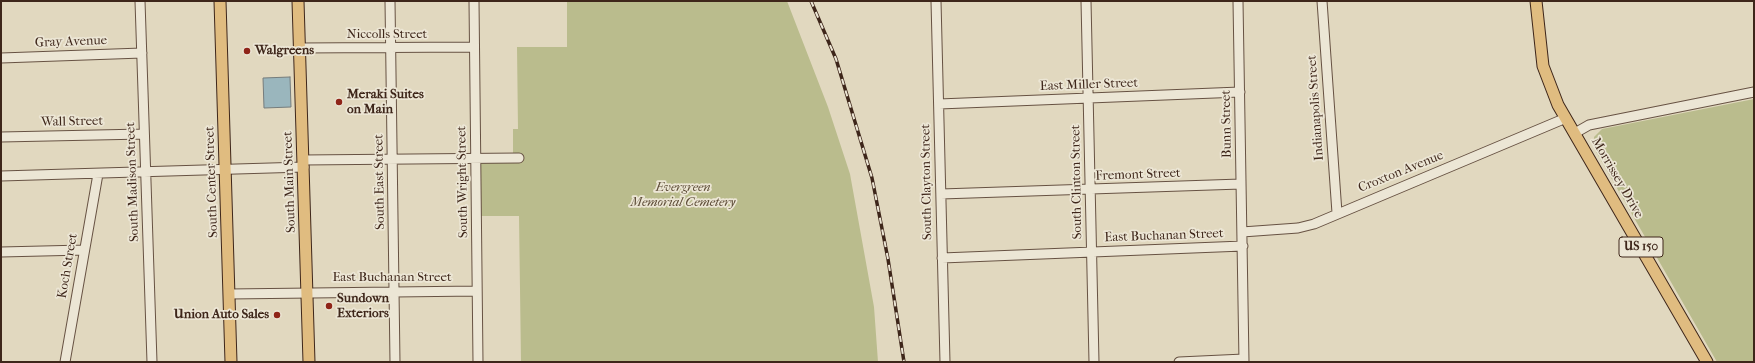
<!DOCTYPE html>
<style>
body{margin:0}
#map{position:relative;width:1755px;height:363px;overflow:hidden;background:#e1d8bf;font-family:"IM FELL French Canon",serif}
canvas{display:block}
.frame{position:absolute;inset:0;border:2px solid #3e261a;pointer-events:none}
</style>
<div id="map">
<canvas width="1755" height="363"></canvas>
<div class="frame"></div>
</div>
<script>
const ctx = document.querySelector('canvas').getContext('2d');
ctx.lineJoin = 'round';
function fill(path, color) { ctx.fillStyle = color; ctx.fill(path, 'evenodd'); }
const shape = rows => new Path2D(rows.map(r => 'M' + r).join(''));
function strokePath(path, color, width, dash) { ctx.strokeStyle = color; ctx.lineWidth = width; ctx.lineCap = dash ? 'butt' : 'round'; ctx.setLineDash(dash || []); ctx.stroke(path); }
function drawText(font, color, halo, rows, align = 'center') {
  ctx.font = font + ' "IM FELL French Canon",serif'; ctx.lineWidth = 3.5; ctx.setLineDash([]); ctx.textBaseline = 'middle'; ctx.strokeStyle = halo; ctx.fillStyle = color; for (const [text, x, y, turn = 0] of rows) {
    ctx.save(); ctx.translate(x, y); ctx.rotate((+turn || 0) * Math.PI / 180); ctx.textAlign = isNaN(turn) ? turn : align; if (halo) ctx.strokeText(text, 0, 0); ctx.fillText(text, 0, 0); ctx.restore();
  }
}
const green = shape([
 [567,1,787,1,828,107,850,174,874,307,878,362,521,362,519,216,481,216,481,163,513,162,513,129,518,129,517,47,567,47],
 [1754,99,1754,362,1717,362,1595,150,1594,137,1602,129]
]);
const water = shape([
 [290,77,291,107,264,108,263,78,290,77]
]);
const minor = shape([
 [140,1,152,362],
 [390,1,395,362],
 [474,1,478,362],
 [936,1,945,362],
 [1086,1,1094,362],
 [1238,1,1244,362],
 [1322,1,1337,213],
 [300,48,474,47],
 [1,58,142,53],
 [939,104,1240,92],
 [1575,133,1589,125,1754,92],
 [1,137,144,134],
 [303,160,519,158],
 [1,176,304,167],
 [941,194,1241,184],
 [1242,232,1298,228,1314,224,1566,118],
 [1,252,84,250],
 [942,258,1243,246],
 [229,294,477,291],
 [65,362,98,174],
 [1179,362,1244,359]
]);
const major = shape([
 [220,1,231,362],
 [298,1,309,362],
 [1536,1,1543,66,1558,105,1707,362]
]);
const rail = shape([
 [811,1,836,59,872,178,888,259,904,362]
]);
const markers = [
 [247,51,4,"#8f2418"],
 [339,102,4,"#8f2418"],
 [329,306,4,"#8f2418"],
 [277,315,4,"#8f2418"]
];
const shields = [
 [1641,247,44]
];
const shieldNames = [
 ["US 150",1641,247]
];
const streetNames = [
 ["Niccolls Street",387,35],
 ["Gray Avenue",71,42,-2],
 ["East Miller Street",1089,85,-2],
 ["Indianapolis Street",1316,108,-94],
 ["Wall Street",72,122,-1],
 ["Bunn Street",1227,124,-91],
 ["Croxton Avenue",1401,172,-22],
 ["Fremont Street",1138,175,-2],
 ["Morrissey Drive",1617,178,60],
 ["South Madison Street",133,182,-92],
 ["South Center Street",212,182,-92],
 ["South Main Street",290,182,-92],
 ["South East Street",380,182,-91],
 ["South Wright Street",463,182,-91],
 ["South Clayton Street",927,182,-91],
 ["South Clinton Street",1077,182,-91],
 ["East Buchanan Street",1164,236,-2],
 ["Koch Street",68,266,-80],
 ["East Buchanan Street",392,278]
];
const poiNames = [
 ["Walgreens",255,51],
 ["Meraki Suites",347,95],
 ["on Main",347,110],
 ["Sundown",337,299],
 ["Exteriors",337,314],
 ["Union Auto Sales",269,315,"right"]
];
const parkNames = [
 ["Evergreen",683,188],
 ["Memorial Cemetery",683,203]
];
fill(green, '#babc8d');
fill(water, '#9ab6bd');
strokePath(water, '#757c7c', 1);
strokePath(minor, '#675243', 11);
strokePath(major, '#3e261a', 13);
strokePath(minor, '#ece6d5', 9);
strokePath(major, '#e0bc80', 11);
strokePath(rail, '#3e261a', 3.5);
strokePath(rail, '#ece6d5', 2, [6]);
for (const [x, y, r, color] of markers) { const dot = new Path2D(); dot.arc(x, y, r, 0, 2 * Math.PI); ctx.fillStyle = color; ctx.fill(dot); strokePath(dot, '#ece6d5', 1.5); }
for (const [x, y, w] of shields) { const box = new Path2D(); box.roundRect(x - w / 2, y - 10, w, 20, 3); ctx.fillStyle = '#ece6d5'; ctx.fill(box); strokePath(box, '#3e261a', 1); }
drawText('bold 12px', '#3e261a', null, shieldNames);
drawText('13px', '#3e261a', '#ece6d5', streetNames);
drawText('bold 13px', '#3e261a', '#ece6d5', poiNames, 'left');
drawText('italic 13px', '#5d4c37', '#ece6d5', parkNames);
</script>
